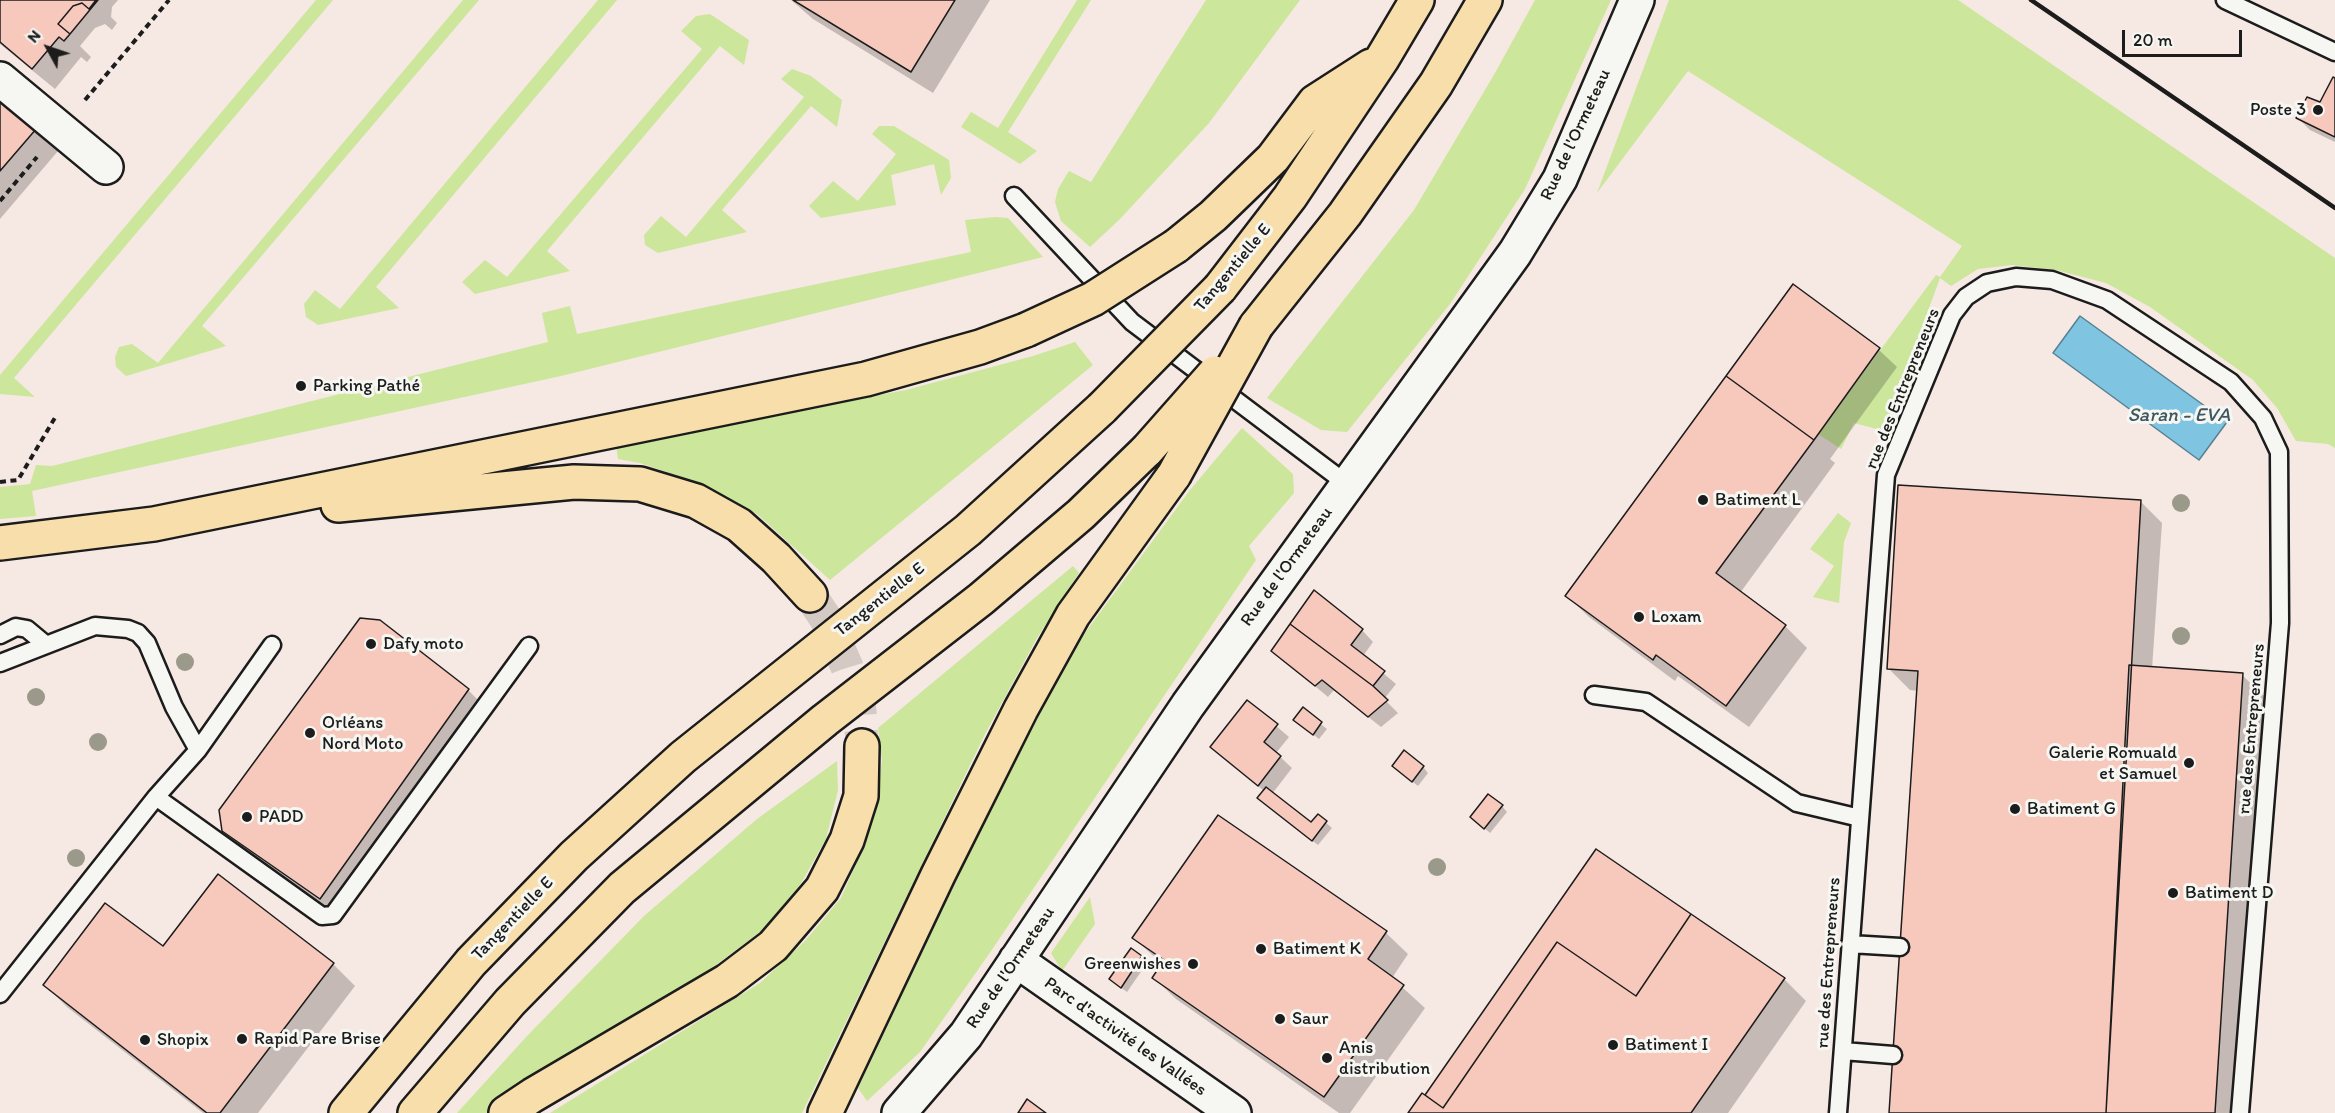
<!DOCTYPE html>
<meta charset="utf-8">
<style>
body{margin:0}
#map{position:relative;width:2335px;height:1113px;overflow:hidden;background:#f6e8e2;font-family:Itim,sans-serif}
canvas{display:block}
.north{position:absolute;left:18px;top:18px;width:60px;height:60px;-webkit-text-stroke:4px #f6f6f2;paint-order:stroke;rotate:310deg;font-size:16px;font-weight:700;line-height:24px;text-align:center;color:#1c1c1c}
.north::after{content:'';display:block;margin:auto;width:21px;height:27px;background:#1c1c1c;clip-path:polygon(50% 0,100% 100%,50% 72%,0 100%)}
.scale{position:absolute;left:2122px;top:30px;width:120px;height:27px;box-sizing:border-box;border:3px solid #1c1c1c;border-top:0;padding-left:8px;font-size:18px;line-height:21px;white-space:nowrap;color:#1c1c1c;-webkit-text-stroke:4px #f6f6f2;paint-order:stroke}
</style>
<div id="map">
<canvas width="2335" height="1113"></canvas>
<div class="north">N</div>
<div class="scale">20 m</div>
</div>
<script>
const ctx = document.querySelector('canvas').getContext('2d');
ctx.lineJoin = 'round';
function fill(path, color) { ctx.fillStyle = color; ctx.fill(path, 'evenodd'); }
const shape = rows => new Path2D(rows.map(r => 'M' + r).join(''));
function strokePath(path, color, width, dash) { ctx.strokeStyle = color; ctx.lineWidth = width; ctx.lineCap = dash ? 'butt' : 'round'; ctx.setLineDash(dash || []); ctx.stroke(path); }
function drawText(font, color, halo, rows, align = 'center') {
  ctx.font = font + ' Itim,sans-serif'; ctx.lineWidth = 6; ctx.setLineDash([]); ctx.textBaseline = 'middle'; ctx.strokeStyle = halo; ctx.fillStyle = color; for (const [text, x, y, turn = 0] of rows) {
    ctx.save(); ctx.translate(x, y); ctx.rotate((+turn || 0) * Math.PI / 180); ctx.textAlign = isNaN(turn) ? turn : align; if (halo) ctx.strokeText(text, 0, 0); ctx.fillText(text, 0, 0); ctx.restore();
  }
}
const green = shape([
 [316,0,333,0,14,378,35,397,0,394,0,375],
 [463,0,479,0,202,326,226,346,126,376,116,367,115,357,119,347,132,344,158,363],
 [598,0,617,0,376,287,399,308,318,325,306,317,304,304,315,290,340,309],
 [1077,0,1091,0,1008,132,1037,151,1020,164,961,127,971,112,998,128],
 [1206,0,1300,0,1209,123,1119,220,1090,247,1061,221,1055,202,1058,189,1069,171,1091,182],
 [1535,0,1611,0,1525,189,1450,304,1347,432,1321,430,1267,398,1414,210,1495,73],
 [1669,0,1958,0,2335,258,2335,448,2328,444,2296,441,2277,408,2253,380,2150,307,2106,283,2056,270,2012,265,1978,269,1951,286,1940,278,1884,431,1854,423,1841,449,1818,434,1936,275,1940,277,1962,246,1688,71,1597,193],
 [710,14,749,40,744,65,720,46,547,251,570,271,475,294,462,282,485,260,507,277,702,49,681,31,696,16],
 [792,69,811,76,842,100,837,127,811,106,722,210,747,232,658,253,645,245,644,235,661,216,686,237,804,97,781,79],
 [879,126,894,126,949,160,951,178,941,195,934,164,891,175,896,205,821,218,809,206,833,181,858,201,896,154,872,134],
 [995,217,1008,218,1043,257,561,376,32,491,36,516,0,519,0,487,30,484,36,465,52,466,548,342,542,313,570,306,577,334,971,252,965,220],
 [1075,342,1093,365,830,580,757,514,698,483,640,463,618,459,616,444,906,390,1033,356],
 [1242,428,1293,474,1294,493,1249,546,1256,560,989,954,920,1052,867,1101,858,1088,1008,771,1085,633,1190,490],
 [1838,513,1851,523,1844,542,1839,603,1813,597,1834,566,1810,549],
 [1073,566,1079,573,1037,638,985,734,802,1113,550,1113,760,983,805,941,841,898,860,855,876,803,882,761,878,728],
 [837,761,838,790,826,839,800,885,763,930,693,982,539,1076,486,1113,457,1113,528,1035,644,916,757,819],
 [1090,897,1095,924,1062,971,1051,953]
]);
const water = shape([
 [2080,316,2227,422,2199,460,2053,353,2080,316]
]);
const shadow = shape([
 [0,0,118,0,112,7,111,17,117,23,112,30,105,24,95,28,80,46,91,57,87,62,81,57,55,89,0,44],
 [791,0,990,0,933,93,813,19],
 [2335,80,2335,142,2310,130,2298,118,2321,104],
 [0,98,58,151,0,219],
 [1793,286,1879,350,1897,367,1830,459,1835,463,1740,593,1785,626,1807,648,1749,727,1678,676,1675,681,1589,617,1567,596],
 [2140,501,2162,523,2152,669,2242,675,2264,696,2238,1113,1891,1113,1918,691,1910,690,1888,668],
 [1362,630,1373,642,1363,656,1396,684,1384,699,1398,713,1381,727,1334,690,1328,697,1273,651],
 [468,690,490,712,343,919,246,852,224,830],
 [1248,702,1289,737,1276,753,1292,768,1272,794,1311,824,1318,816,1332,828,1318,845,1264,804,1264,791,1212,747],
 [1303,710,1327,729,1319,739,1301,725],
 [1423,767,1428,773,1418,786,1399,771],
 [1502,806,1507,812,1490,833,1477,822],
 [1218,817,1386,933,1408,954,1392,978,1425,1008,1350,1113,1339,1113,1176,999,1154,978,1163,965,1134,938],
 [164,948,333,964,355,986,258,1113,203,1113,67,1007,45,985],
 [1131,951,1147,963,1127,992,1116,984],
 [1784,979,1806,1001,1728,1113,1410,1113,1431,1100,1426,1095]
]);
const building = shape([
 [0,0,96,0,89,9,82,3,73,6,58,24,70,34,64,41,59,37,32,69,0,42,0,0],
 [96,0,98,0,70,34,58,24,73,6,82,3,89,9,96,0],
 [793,0,955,0,911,72,793,0],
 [2333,77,2335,78,2335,137,2296,118,2307,97,2320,102,2333,77],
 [0,96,37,128,0,171,0,96],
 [1793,284,1880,348,1814,440,1726,376,1793,284],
 [1726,376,1814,440,1716,573,1786,625,1726,706,1656,655,1653,660,1565,596,1726,376],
 [1898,485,2141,500,2106,1113,1889,1113,1918,671,1887,669,1898,485],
 [1314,590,1363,629,1351,645,1385,671,1373,686,1290,624,1314,590],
 [360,618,380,620,469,689,320,899,222,831,219,810,360,618],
 [1290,624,1373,686,1388,700,1368,717,1322,680,1315,686,1271,651,1290,624],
 [2129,665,2243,673,2215,1113,2106,1113,2129,665],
 [1247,700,1278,724,1264,742,1281,756,1258,786,1210,747,1247,700],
 [1303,707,1322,722,1313,735,1293,720,1303,707],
 [1404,750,1424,766,1412,782,1392,766,1404,750],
 [1266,787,1311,822,1318,814,1327,821,1312,841,1257,798,1266,787],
 [1488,794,1503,805,1484,829,1470,817,1488,794],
 [1218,815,1387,931,1368,959,1404,985,1324,1097,1152,978,1164,960,1132,938,1218,815],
 [1596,849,1691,914,1636,996,1557,942,1443,1108,1425,1095,1596,849],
 [218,874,334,963,220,1113,207,1113,43,985,105,903,163,946,218,874],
 [1691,914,1785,978,1691,1113,1408,1113,1422,1093,1443,1108,1557,942,1636,996,1691,914],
 [1131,948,1142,956,1121,988,1109,979,1131,948],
 [1027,1099,1046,1113,1018,1113,1027,1099]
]);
const primaryTunnel = shape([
 [810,595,826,619,847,667,860,711,862,746]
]);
const path = shape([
 [85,100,169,0],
 [0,201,37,157],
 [0,482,18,480,56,416]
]);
const service = shape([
 [2225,0,2335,52],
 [1014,196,1132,322,1347,484],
 [0,635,16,627,27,629,45,644],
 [0,663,95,626,128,629,138,633,147,643,174,707,198,750],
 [1594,695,1646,702,1797,803,1860,818],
 [156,797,322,916,333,915,529,646],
 [1850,944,1900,947],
 [0,994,156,797,198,750,272,645],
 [1843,1051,1893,1055],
 [1838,1113,1886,475,1952,315,1966,297,1987,283,2016,277,2052,280,2107,300,2231,382,2263,418,2279,452,2280,623,2240,1113]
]);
const minor = shape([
 [0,79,106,167],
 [1016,960,1234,1113],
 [899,1113,966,1035,1188,705,1515,253,1560,179,1637,0]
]);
const primary = shape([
 [1176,246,1213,216,1273,158,1315,102,1371,66],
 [1220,288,1290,197,1382,59,1417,0],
 [1256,326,1345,214,1436,84,1485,0],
 [338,505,574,482,640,484,696,501,739,525,776,558,810,595],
 [0,543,154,524,866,379,980,347,1026,330],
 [346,1113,471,962,574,856,683,757,968,530,1102,408],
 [415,1113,510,1002,622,888,825,720,981,599,1081,514,1147,450],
 [506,1113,533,1095,727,981,773,946,822,889,847,840,861,796,862,746],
 [825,1113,938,875,1021,709,1073,615,1174,475]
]);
const rail = shape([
 [2031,0,2335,208]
]);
const primaryBridge = shape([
 [1026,330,1093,299,1176,246],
 [1102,408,1220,288],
 [1147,450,1215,373],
 [1174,475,1256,326]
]);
const trees = [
 [2181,503],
 [2181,636],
 [185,662],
 [36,697],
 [98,742],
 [76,858],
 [1437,867]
];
const markers = [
 [2318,110,6,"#1c1c1c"],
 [301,386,6,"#1c1c1c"],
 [1703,500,6,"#1c1c1c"],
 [1639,617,6,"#1c1c1c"],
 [371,644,6,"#1c1c1c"],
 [310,733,6,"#1c1c1c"],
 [2189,763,6,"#1c1c1c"],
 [2015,809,6,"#1c1c1c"],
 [247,817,6,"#1c1c1c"],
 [2173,893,6,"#1c1c1c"],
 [1261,949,6,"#1c1c1c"],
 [1193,964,6,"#1c1c1c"],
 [1280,1019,6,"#1c1c1c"],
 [242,1039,6,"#1c1c1c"],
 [145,1040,6,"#1c1c1c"],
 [1613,1045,6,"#1c1c1c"],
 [1327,1058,6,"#1c1c1c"]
];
const poiNames = [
 ["Poste 3",2306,110,"right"],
 ["Parking Pathé",313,386],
 ["Batiment L",1715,500],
 ["Loxam",1651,617],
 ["Dafy moto",383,644],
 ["Orléans",322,723],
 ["Nord Moto",322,744],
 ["Galerie Romuald",2177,753,"right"],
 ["et Samuel",2177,774,"right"],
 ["Batiment G",2027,809],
 ["PADD",259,817],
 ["Batiment D",2185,893],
 ["Batiment K",1273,949],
 ["Greenwishes",1181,964,"right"],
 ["Saur",1292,1019],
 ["Rapid Pare Brise",254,1039],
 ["Shopix",157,1040],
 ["Batiment I",1625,1045],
 ["Anis",1339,1048],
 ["distribution",1339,1069]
];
const streetNames = [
 ["Rue de l'Ormeteau",1576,135,-65],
 ["Tangentielle E",1233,268,-50],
 ["rue des Entrepreneurs",1903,389,-68],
 ["Rue de l'Ormeteau",1287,567,-54],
 ["Tangentielle E",880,600,-38],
 ["rue des Entrepreneurs",2252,729,-85],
 ["Tangentielle E",513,919,-46],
 ["rue des Entrepreneurs",1829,963,-86],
 ["Rue de l'Ormeteau",1011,968,-56],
 ["Parc d'activité les Vallées",1125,1037,35]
];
const waterNames = [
 ["Saran - EVA",2179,416]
];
fill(green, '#cce69c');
fill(water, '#7fc4e0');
strokePath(water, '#578192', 1.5);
fill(shadow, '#0003');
fill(building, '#f7c9bc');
strokePath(building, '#1c1c1c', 1.5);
strokePath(primaryTunnel, '#d5c9c4', 33, [33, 16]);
strokePath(service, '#1c1c1c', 21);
strokePath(minor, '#1c1c1c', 38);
strokePath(primary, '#1c1c1c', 38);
strokePath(path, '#1c1c1c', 4, [6, 4.5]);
strokePath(service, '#f6f6f2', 16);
strokePath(minor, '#f6f6f2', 33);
strokePath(primary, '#f8deab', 33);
strokePath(rail, '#1c1c1c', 4.5);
strokePath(primaryBridge, '#1c1c1c', 38, []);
strokePath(primaryBridge, '#f8deab', 33);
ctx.fillStyle = '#9b998a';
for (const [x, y] of trees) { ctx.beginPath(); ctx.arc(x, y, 9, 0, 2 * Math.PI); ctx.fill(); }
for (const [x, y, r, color] of markers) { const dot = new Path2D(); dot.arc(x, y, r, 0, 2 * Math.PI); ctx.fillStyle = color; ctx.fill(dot); strokePath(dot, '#f6f6f2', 2); }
drawText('18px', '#1c1c1c', '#f6f6f2', poiNames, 'left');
drawText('18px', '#1c1c1c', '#f6f6f2', streetNames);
drawText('italic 20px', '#3f5761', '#f6f6f2', waterNames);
</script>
